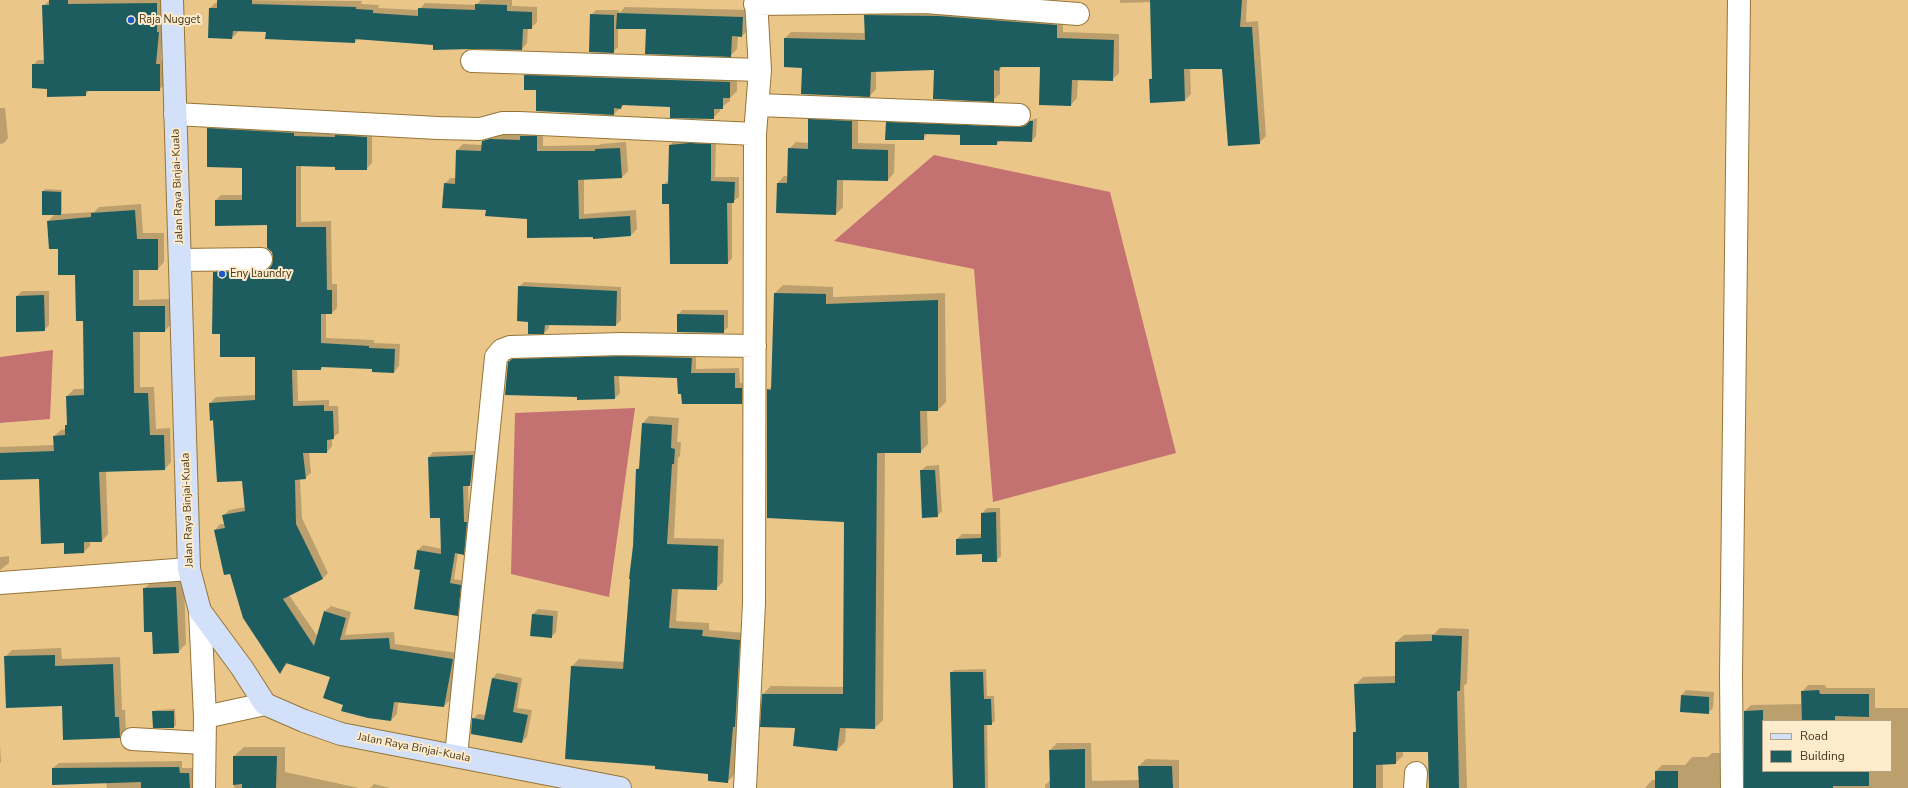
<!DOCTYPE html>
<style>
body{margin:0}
#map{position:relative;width:1908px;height:788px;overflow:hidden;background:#eac789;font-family:"Nunito Sans",sans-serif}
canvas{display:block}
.legend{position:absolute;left:1762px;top:720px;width:130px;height:52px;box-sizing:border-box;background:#fdebcc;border:1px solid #b3a386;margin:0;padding:5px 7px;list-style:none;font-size:12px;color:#45371d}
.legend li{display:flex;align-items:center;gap:8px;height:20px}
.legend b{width:20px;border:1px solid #b3a386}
</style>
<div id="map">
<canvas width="1908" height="788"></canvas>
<ul class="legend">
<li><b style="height:5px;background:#d2e0f9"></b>Road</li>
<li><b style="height:11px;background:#1d5d60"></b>Building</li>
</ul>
</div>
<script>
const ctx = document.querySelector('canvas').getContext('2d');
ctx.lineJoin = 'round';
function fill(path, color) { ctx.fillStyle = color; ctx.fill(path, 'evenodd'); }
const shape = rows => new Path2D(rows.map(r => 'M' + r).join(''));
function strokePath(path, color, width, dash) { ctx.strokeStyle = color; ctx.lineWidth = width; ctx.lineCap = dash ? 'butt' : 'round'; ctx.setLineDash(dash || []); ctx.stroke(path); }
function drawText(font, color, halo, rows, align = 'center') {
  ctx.font = font + ' "Nunito Sans",sans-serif'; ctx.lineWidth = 4; ctx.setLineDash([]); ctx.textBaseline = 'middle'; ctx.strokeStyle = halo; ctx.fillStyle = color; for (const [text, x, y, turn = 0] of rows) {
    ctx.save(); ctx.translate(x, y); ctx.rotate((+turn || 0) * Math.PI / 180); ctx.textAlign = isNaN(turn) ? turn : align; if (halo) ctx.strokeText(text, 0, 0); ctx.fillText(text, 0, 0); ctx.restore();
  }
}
const forest = shape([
 [934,155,1110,192,1176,453,993,502,974,269,834,241],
 [53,350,50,419,0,423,0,357],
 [635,408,609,597,511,574,515,413]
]);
const shadow = shape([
 [50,0,161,0,161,28,163,28,161,59,164,59,164,85,159,90,90,90,85,95,48,88,33,65,38,60,45,60,43,6],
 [218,0,362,1,361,4,379,5,378,8,419,10,425,3,476,5,481,0,512,0,512,6,537,7,537,22,531,28,528,28,527,43,522,49,472,48,358,39,355,42,267,31,238,30,238,32,232,38,210,8,215,3,218,3],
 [1120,0,1247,0,1246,22,1258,21,1266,136,1259,143,1223,68,1190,68,1191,94,1185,100,1150,80,1153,77,1151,2,1120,3],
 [625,7,750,10,749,29,742,36,738,35,737,49,730,56,647,28,618,28,618,47,613,52,591,15,596,10,619,10,619,13],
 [871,9,1063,19,1063,32,1119,34,1119,73,1112,80,1078,79,1077,98,1071,105,1041,66,1003,66,1000,69,1000,94,993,100,935,69,876,71,876,89,870,96,803,67,785,38,791,32,865,33,865,16],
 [532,69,737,75,737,91,730,98,730,101,720,108,720,111,713,118,671,106,625,104,614,114,537,89,525,76],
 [0,108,5,108,8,138,4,143,0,144],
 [816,113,858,115,858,143,895,144,894,173,888,180,843,179,843,207,836,214,777,212,778,183,784,176,788,176,789,149,796,142,809,143,809,120],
 [891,118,1024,123,1037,118,1036,136,1032,141,1001,140,997,144,961,134,928,133,923,139,887,123],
 [214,123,372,131,372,163,366,169,336,166,301,165,301,222,331,221,332,284,337,284,337,308,332,313,326,313,326,338,374,340,374,343,400,344,399,366,394,372,373,368,323,366,321,369,297,369,298,401,329,400,329,406,338,406,339,433,332,438,332,446,327,452,309,452,311,473,305,478,300,479,302,518,328,573,322,579,289,595,318,637,325,611,331,606,351,612,345,635,394,632,395,644,458,653,450,700,444,706,398,701,397,714,391,720,344,704,331,676,288,663,280,672,231,572,225,574,215,530,220,524,225,524,223,516,229,510,245,507,243,480,214,419,210,403,216,397,256,395,256,356,221,333,214,273,220,267,268,266,273,265,274,259,268,224,216,200,221,195,243,195,243,167,208,129],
 [526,130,543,131,543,146,600,145,601,144,626,142,628,171,622,177,584,179,584,214,636,210,637,229,631,235,594,238,528,218,487,209,445,184,450,178,456,178,457,150,463,144,482,145,483,142,489,136,497,134,522,135],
 [675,140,716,140,715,177,739,177,739,197,732,202,732,258,728,263,670,203,663,185,669,180,670,145],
 [45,189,62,190,62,212,60,214,94,212,99,207,141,204,143,233,164,233,164,262,158,269,139,269,139,300,171,299,171,324,165,331,140,331,140,387,154,387,156,429,170,428,171,462,165,469,106,471,108,534,102,541,90,541,90,546,84,552,65,542,40,478,0,479,0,447,54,445,54,436,61,430,66,429,68,423,67,396,74,389,85,389,84,320,76,274,59,248,48,221,55,214,43,192],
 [524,282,621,287,621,320,616,325,549,324,549,328,544,333,529,321,519,287],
 [783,285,833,287,833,297,945,293,946,402,938,410,927,410,928,444,920,452,885,452,883,720,875,728,846,727,845,742,837,750,796,727,762,726,763,694,771,686,844,687,845,521,768,390,772,386,775,293],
 [22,291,49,291,49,325,44,330,17,296],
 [682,310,728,310,728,327,723,332,678,315],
 [696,353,696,369,739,368,740,383,746,384,746,398,742,403,682,393,678,378,619,375,620,393,615,398,578,396,509,363,514,357],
 [649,416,679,418,677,442,681,442,680,456,678,458,674,538,724,539,723,582,716,589,678,588,676,621,709,623,709,630,746,633,734,775,727,782,710,773,656,765,572,666,579,659,625,662,634,546,637,469,640,466,643,423],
 [477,451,475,480,468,485,469,518,471,518,468,549,463,554,458,553,454,579,465,581,462,610,457,615,421,569,415,568,418,550,423,545,442,549,441,517,429,457,433,452],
 [939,465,942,511,937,516,921,471,926,466],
 [987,508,1000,508,1001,556,996,561,957,539,962,534,982,534,982,513],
 [9,556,9,563,0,570,0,557],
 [184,580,186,644,178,652,153,631,144,589,152,581],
 [538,609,558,611,556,632,551,637,533,614],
 [1440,628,1469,629,1467,683,1464,686,1467,788,1430,788,1429,751,1403,751,1403,756,1395,763,1383,763,1383,788,1354,788,1354,733,1357,730,1355,685,1363,677,1396,676,1396,642,1404,635,1434,634],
 [61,648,62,659,120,657,122,710,125,710,126,730,119,737,63,705,5,657,12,650],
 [986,669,987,696,994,696,995,721,991,724,987,724,988,788,954,788,951,673,954,670],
 [497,673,522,678,517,708,532,710,527,737,522,742,473,719,478,714,486,715,493,678],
 [1808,685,1825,685,1826,688,1875,688,1875,708,1908,708,1908,788,1745,788,1745,711,1751,705,1802,704,1802,692],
 [1763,721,1891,721,1891,771,1763,771],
 [1686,690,1714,692,1713,708,1708,713,1682,695],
 [175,709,176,725,174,727,153,712,156,710],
 [1057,743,1091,743,1092,781,1140,780,1139,766,1146,759,1179,760,1179,788,1045,788,1045,785,1051,780,1050,750],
 [0,744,1,762,0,763],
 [244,747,285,747,285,772,359,788,234,788,234,756],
 [1712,753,1725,753,1728,788,1645,788,1652,780,1656,780,1656,771,1662,765,1685,765,1692,757,1708,757],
 [182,761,182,768,195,768,195,788,107,788,106,782,53,768,59,763],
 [374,784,390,788,370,788]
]);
const building = shape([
 [49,0,68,0,68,4,157,3,157,32,159,32,156,64,160,64,160,91,86,91,86,96,47,97,47,89,32,88,32,64,44,64,42,5,49,5],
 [217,0,252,0,252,4,356,7,356,9,373,10,373,13,418,16,418,8,475,10,475,4,507,5,507,11,532,12,532,29,523,29,522,50,472,49,433,50,433,45,355,39,355,43,265,39,266,32,233,31,232,39,208,38,209,8,217,8],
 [1150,0,1242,0,1240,27,1252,27,1260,144,1228,146,1222,69,1184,69,1185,101,1150,103,1149,79,1152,79],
 [617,13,743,17,742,37,732,36,731,57,645,54,646,29,616,29],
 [590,14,614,15,614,53,589,52],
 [864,15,939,16,1057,25,1057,38,1114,40,1113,81,1072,80,1071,106,1039,105,1040,67,1000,67,999,71,994,70,994,102,933,99,934,70,871,72,870,97,801,94,802,68,784,67,784,38,865,40],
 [524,75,730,82,730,98,723,98,723,109,714,109,714,119,712,119,670,118,670,107,622,105,621,109,614,108,614,115,536,111,536,90,524,90],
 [808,119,852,121,852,149,888,150,888,181,837,180,836,215,776,213,777,183,787,183,788,148,808,149],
 [1030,121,1033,121,1032,142,997,141,997,145,960,145,960,135,924,134,924,140,885,140,886,122,1019,127,1025,126],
 [207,128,294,133,294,136,335,137,335,135,367,137,367,170,335,170,335,167,296,166,296,227,326,227,327,290,332,290,332,314,321,314,321,343,369,346,369,348,395,349,394,373,372,372,372,369,321,367,321,370,292,370,293,406,324,405,324,411,333,411,334,439,327,440,327,453,303,453,306,479,295,480,296,524,323,579,283,599,314,646,324,611,346,618,340,640,389,638,390,649,453,659,444,707,394,702,391,721,368,718,341,711,343,705,323,698,330,677,286,663,280,674,243,618,230,574,224,575,214,530,225,528,222,515,245,511,242,481,217,482,213,420,210,421,209,403,255,400,255,357,220,357,220,334,212,334,213,272,262,271,268,270,272,265,273,258,272,252,267,248,267,225,215,226,215,200,242,200,242,168,207,167],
 [520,136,537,136,537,151,595,151,595,149,620,148,622,178,578,180,579,219,630,216,631,236,593,239,593,237,527,238,527,219,485,216,486,210,442,208,444,183,455,184,456,150,481,151,482,141,490,139,520,140],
 [690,143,711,144,711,181,735,182,734,203,727,203,728,264,670,264,669,204,662,204,662,184,668,184,669,145],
 [42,191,61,192,61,215,42,215],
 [135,210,137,239,158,239,158,270,133,270,133,306,165,306,165,332,133,332,134,393,148,393,150,435,164,435,165,470,99,472,102,542,84,542,84,553,64,554,64,543,41,544,39,479,0,480,0,453,54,451,53,436,65,435,65,425,67,425,66,396,84,395,83,321,76,321,75,275,58,275,58,249,49,249,47,221,91,217,91,213],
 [518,286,617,291,616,326,545,325,544,334,528,334,528,322,517,321],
 [774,293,826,294,826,304,938,300,938,411,920,411,921,453,877,453,875,729,840,728,837,751,793,746,795,728,760,727,762,694,843,694,844,522,767,518,767,389,771,390],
 [44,295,45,331,16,332,16,296],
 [677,314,724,315,724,333,677,332],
 [622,356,692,358,691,373,735,373,735,388,742,388,742,404,682,404,681,394,678,394,677,378,614,376,615,399,577,400,577,397,505,395,508,362,512,359],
 [642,423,672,425,671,448,675,449,674,464,672,464,667,544,718,546,717,590,672,589,669,628,703,630,702,636,740,640,735,727,733,727,728,783,708,781,708,774,655,769,655,766,565,759,571,666,623,669,630,579,629,579,633,546,636,469,639,469],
 [473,455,470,486,463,486,464,522,467,522,464,555,455,553,450,583,461,585,458,616,414,609,420,570,414,569,417,550,441,554,440,518,430,518,428,457],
 [920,470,935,470,938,517,922,518],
 [996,512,997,562,982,562,982,554,956,555,956,539,981,538,981,513],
 [176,587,179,653,153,654,152,632,144,632,143,588],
 [532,614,553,616,552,638,530,636],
 [1432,635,1462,636,1460,691,1457,691,1459,788,1429,788,1428,752,1396,752,1396,764,1376,765,1376,788,1353,788,1353,732,1356,732,1354,684,1395,683,1395,642,1432,641],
 [55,655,55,666,113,664,115,717,119,717,120,738,63,740,62,706,6,708,4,656],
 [950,672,983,672,984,699,991,699,992,725,984,725,985,788,953,788],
 [492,678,518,683,513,712,528,715,522,743,471,734,472,718,484,720],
 [1819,690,1820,694,1869,694,1869,717,1835,716,1835,721,1802,721,1801,691],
 [1681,695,1709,697,1709,714,1680,712],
 [1763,710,1763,771,1869,771,1869,786,1833,786,1833,788,1744,788,1744,711],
 [152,711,174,711,174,728,153,728],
 [1085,749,1085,788,1050,788,1049,750],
 [233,756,277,756,276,788,242,788,242,784,233,785],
 [1138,766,1172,766,1173,788,1139,788],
 [179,767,180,773,189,773,190,788,141,788,141,782,52,785,52,768],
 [1655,771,1678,771,1678,788,1655,788]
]);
const minor = shape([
 [755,4,925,2,1078,14],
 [472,61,760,70],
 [758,105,1019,115],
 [175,114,438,128,480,129,502,123,519,123,755,134],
 [180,260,261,259],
 [0,583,189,569],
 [132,739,204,743],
 [456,756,496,357,502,350,510,347,622,344,755,346],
 [745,788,754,603,755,134,760,70,756,0],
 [1415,788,1416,773],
 [1732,788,1731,675,1739,0]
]);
const tertiary = shape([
 [200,611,205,717,204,788],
 [205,717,265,704]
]);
const secondary = shape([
 [172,0,189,569,200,611,242,668,265,704,304,721,341,734,620,788]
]);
const markers = [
 [131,20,4,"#1c5bc7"],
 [222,274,4,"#1c5bc7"]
];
const poiNames = [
 ["Raja Nugget",139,20],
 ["Eny Laundry",230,274]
];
const streetNames = [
 ["Jalan Raya Binjai-Kuala",178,186,-92],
 ["Jalan Raya Binjai-Kuala",188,510,-92],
 ["Jalan Raya Binjai-Kuala",414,748,11]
];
fill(forest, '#c47171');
fill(shadow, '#0003');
fill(building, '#1d5d60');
strokePath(minor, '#967538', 24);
strokePath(tertiary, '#967538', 24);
strokePath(secondary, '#967538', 24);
strokePath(minor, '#fff', 22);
strokePath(tertiary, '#fff', 22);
strokePath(secondary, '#d2e0f9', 22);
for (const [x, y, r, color] of markers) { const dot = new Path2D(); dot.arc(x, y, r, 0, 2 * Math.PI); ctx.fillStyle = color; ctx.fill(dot); strokePath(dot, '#fdebcc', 1.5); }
drawText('11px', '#45371d', '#fdebcc', poiNames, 'left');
drawText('11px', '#45371d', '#fdebcc', streetNames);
</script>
